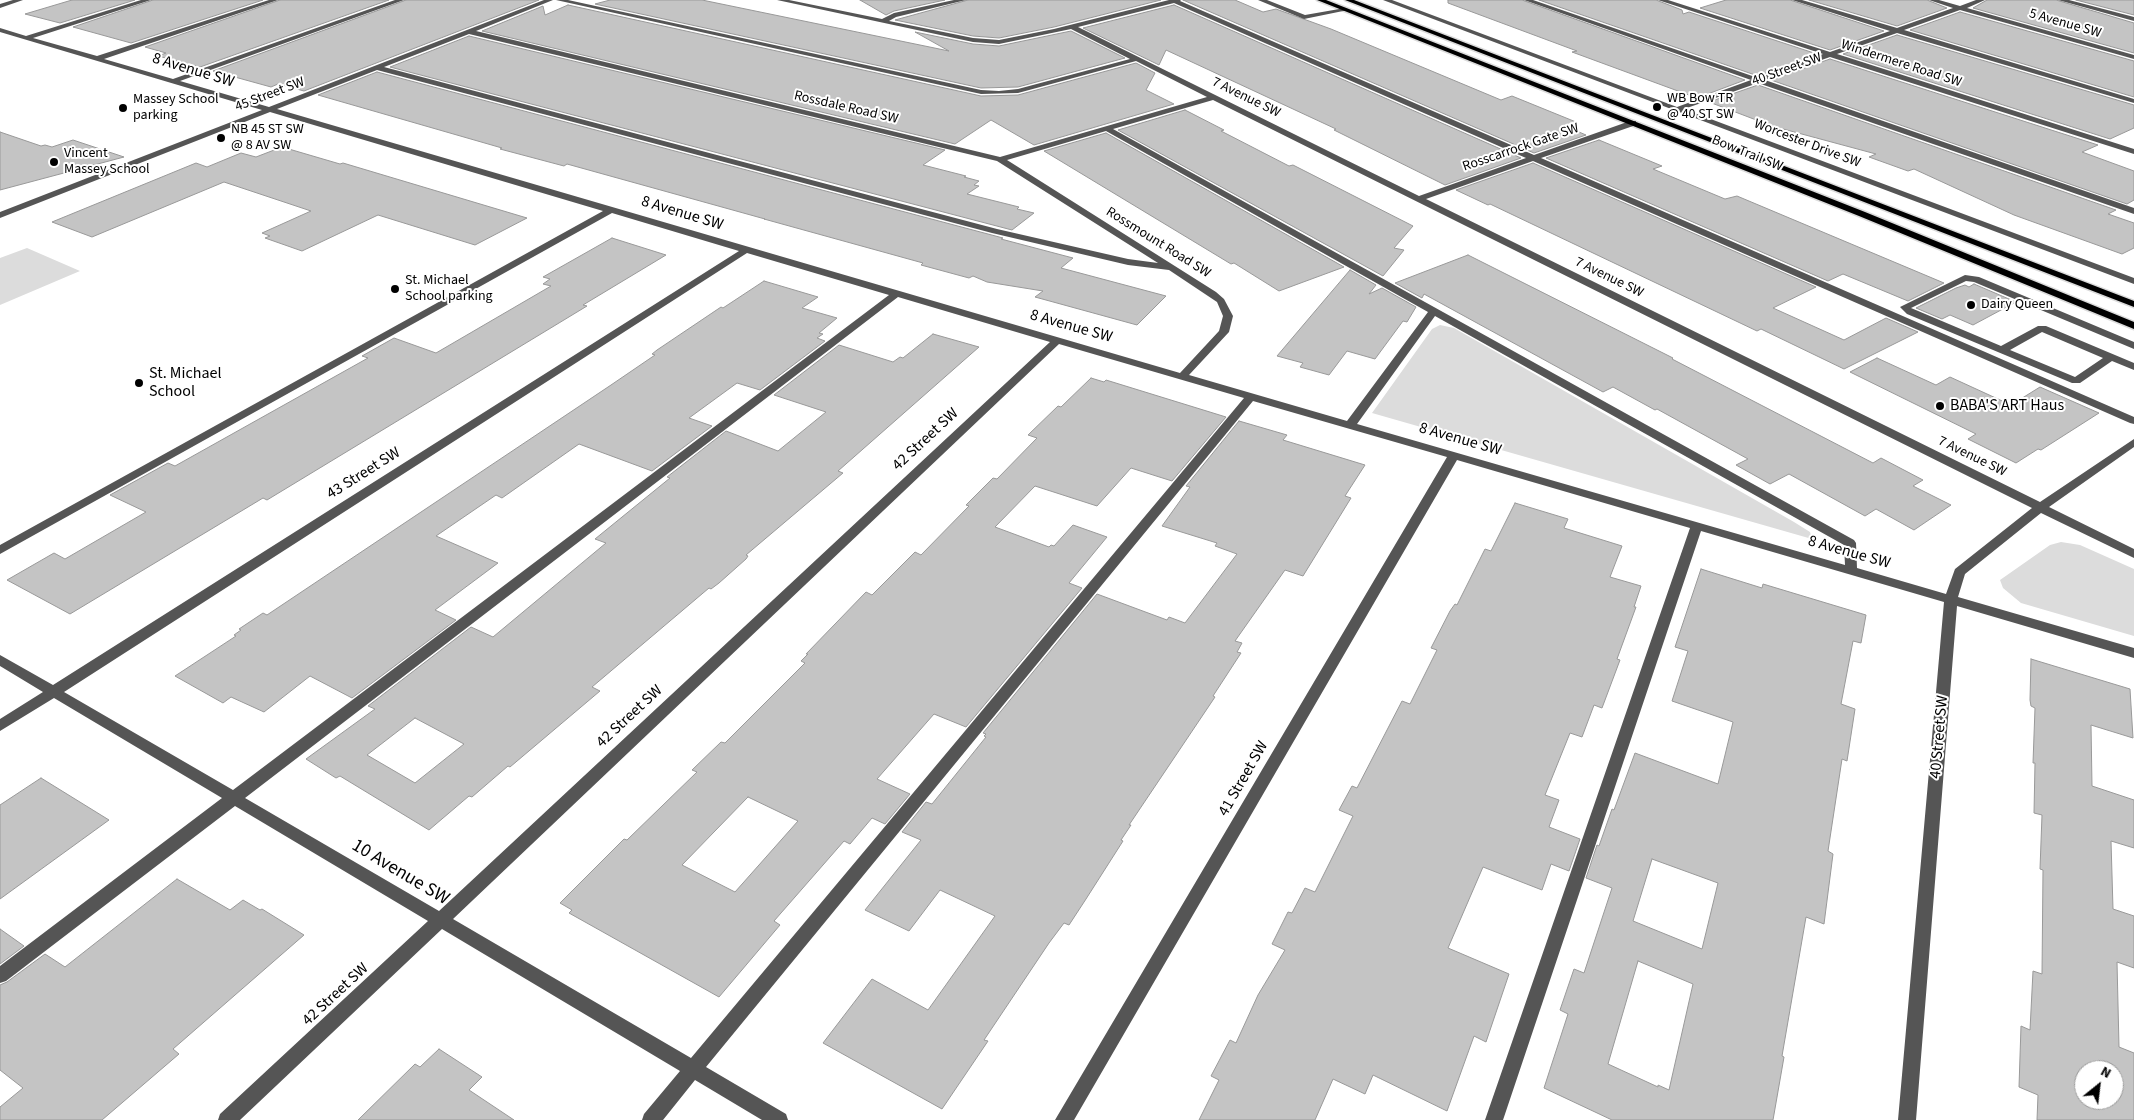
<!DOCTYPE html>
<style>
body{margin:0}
#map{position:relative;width:2134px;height:1120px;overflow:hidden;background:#fff;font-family:"Source Sans 3",sans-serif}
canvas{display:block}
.north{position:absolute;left:2074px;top:1060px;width:50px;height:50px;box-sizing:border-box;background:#fff;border:1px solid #999;border-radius:50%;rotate:29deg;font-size:14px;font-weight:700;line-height:20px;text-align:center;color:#000}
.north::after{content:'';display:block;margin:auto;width:18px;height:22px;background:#000;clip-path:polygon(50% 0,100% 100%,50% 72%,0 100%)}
</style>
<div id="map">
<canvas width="2134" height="1120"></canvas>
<div class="north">N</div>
</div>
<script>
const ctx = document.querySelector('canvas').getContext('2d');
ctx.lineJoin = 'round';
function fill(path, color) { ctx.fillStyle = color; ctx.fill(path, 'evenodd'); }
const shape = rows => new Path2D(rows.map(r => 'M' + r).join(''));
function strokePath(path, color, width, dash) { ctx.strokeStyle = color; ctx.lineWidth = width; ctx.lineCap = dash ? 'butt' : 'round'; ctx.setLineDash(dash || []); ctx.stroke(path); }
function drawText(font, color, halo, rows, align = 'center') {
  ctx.font = font + ' "Source Sans 3",sans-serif'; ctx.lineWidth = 4; ctx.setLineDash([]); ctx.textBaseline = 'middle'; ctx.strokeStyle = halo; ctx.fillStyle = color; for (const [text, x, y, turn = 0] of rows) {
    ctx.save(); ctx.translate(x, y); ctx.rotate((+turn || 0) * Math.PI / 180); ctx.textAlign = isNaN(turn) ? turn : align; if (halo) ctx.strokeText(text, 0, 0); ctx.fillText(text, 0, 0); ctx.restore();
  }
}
const green = shape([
 [27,248,80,271,0,305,0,258],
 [1440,325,1454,328,1794,522,1810,532,1812,539,1372,413,1432,329],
 [2061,542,2080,545,2134,569,2134,636,2021,603,2003,588,2000,580,2050,545]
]);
const building = shape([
 [72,0,135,0,60,23,25,14,72,0],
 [153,0,263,0,131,43,73,27,153,0],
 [280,0,389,0,200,67,158,56,166,53,145,47,280,0],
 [406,0,539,0,304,91,278,84,271,87,213,71,406,0],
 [610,0,702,0,949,51,915,32,973,44,999,46,1071,31,1125,58,1018,87,981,88,595,4,610,0],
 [860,0,945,0,894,11,886,15,860,0],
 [968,0,1161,0,1054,27,999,38,973,36,895,20,968,0],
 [1183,0,1235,0,1263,12,1276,9,1331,29,1501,100,1512,96,1576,122,1565,126,1586,135,1534,153,1183,0],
 [1448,0,1522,0,1745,80,1697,98,1572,52,1577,51,1448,3,1448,0],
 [1539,0,1656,0,1682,10,1683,14,1689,12,1817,54,1758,76,1539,0],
 [1726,0,1790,0,1884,31,1830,50,1700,8,1726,0],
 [1809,0,1927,0,1947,8,1897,26,1809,0],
 [1987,0,2056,0,2134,23,2134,53,1973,8,1987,0],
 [2076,0,2134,0,2134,15,2076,0],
 [568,5,981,96,1018,95,1136,63,1155,73,1146,90,1174,104,1034,145,991,120,955,144,482,31,543,6,545,15,568,5],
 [1174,5,1521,158,1445,185,1334,130,1336,129,1166,50,1159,65,1083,28,1174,5],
 [1960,12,2134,61,2134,97,1910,30,1960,12],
 [1897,35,2134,105,2134,128,2110,139,1843,54,1897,35],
 [469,36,945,150,923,165,966,176,964,177,979,181,974,185,979,186,967,194,1019,207,1017,209,1034,213,1012,230,390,67,469,36],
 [1830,59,2098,145,2082,152,2134,171,2134,200,2127,204,1771,80,1830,59],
 [377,72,1003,238,1001,239,1073,258,1061,268,1166,296,1137,325,1035,297,1043,291,987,282,973,276,969,278,921,265,923,263,764,219,765,219,567,164,564,166,500,149,502,148,318,95,377,72],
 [1758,85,2116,210,2108,214,2134,223,2134,248,2122,254,2014,215,1914,169,1908,171,1869,157,1876,154,1772,126,1709,102,1758,85],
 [1185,110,1224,130,1221,131,1289,166,1293,165,1413,226,1394,248,1404,250,1383,276,1118,130,1185,110],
 [0,132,41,146,45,145,52,147,73,140,124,157,0,190,0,132],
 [1106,133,1344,267,1279,291,1234,263,1231,264,1044,151,1106,133],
 [1599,140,1662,166,1653,169,1725,199,1737,196,1944,283,1908,301,1843,274,1828,281,1546,158,1599,140],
 [282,147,340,164,343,163,527,218,475,245,378,215,302,251,265,238,270,236,262,233,311,211,224,182,92,237,52,222,196,163,207,167,241,153,256,157,282,147],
 [1533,163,1816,287,1773,308,1844,340,1886,318,1918,332,1844,369,1761,329,1757,331,1490,204,1488,205,1456,190,1533,163],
 [612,238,666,255,583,305,587,306,267,500,263,498,70,614,7,580,54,553,65,559,146,512,110,495,168,463,175,466,368,358,362,356,394,338,436,353,551,286,543,284,550,279,543,277,612,238],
 [1468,255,1673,358,1672,359,1873,463,1881,458,1923,480,1913,486,1951,505,1914,530,1876,509,1865,516,1789,474,1770,484,1736,465,1748,459,1657,409,1655,410,1613,387,1603,392,1424,294,1422,298,1395,283,1468,255],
 [1350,270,1376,285,1369,294,1382,288,1416,307,1407,322,1403,321,1375,359,1347,351,1329,375,1300,367,1303,363,1277,356,1350,270],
 [764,281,818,297,802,308,837,318,819,333,823,334,817,338,825,341,760,390,737,383,689,418,712,426,652,471,579,444,502,498,496,495,436,536,498,563,435,610,456,620,352,698,310,676,264,712,231,697,223,703,175,676,236,636,234,635,241,630,239,629,263,613,267,615,611,385,655,355,652,354,657,350,721,307,723,308,764,281],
 [1974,284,2016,302,1973,325,1950,315,1942,319,1916,308,1956,288,1965,285,1969,287,1974,284],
 [933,334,979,347,838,471,843,473,746,555,748,556,746,559,719,583,711,589,709,588,592,687,600,691,510,767,508,766,472,797,469,796,429,830,340,776,336,778,306,759,375,709,368,706,471,627,493,637,606,543,595,539,670,478,667,477,726,431,778,451,826,412,774,395,839,345,893,362,900,357,903,358,933,334],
 [415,718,464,744,415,783,367,755,415,718],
 [1877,358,1936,385,1950,377,2011,405,2040,387,2099,413,2041,450,2038,449,2016,463,1968,439,1976,434,1850,372,1877,358],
 [1091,378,1104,382,1106,380,1226,417,1172,481,1131,468,1097,506,1035,486,995,527,1049,547,1051,545,1054,546,1073,525,1107,537,1069,583,1082,588,966,727,934,714,877,779,910,794,885,824,872,818,850,844,844,841,774,921,780,925,719,997,569,913,572,910,560,903,624,839,627,840,697,772,692,770,721,742,725,743,805,663,801,661,808,654,806,654,866,592,872,595,915,552,921,555,969,506,966,505,993,478,997,479,1037,438,1028,435,1058,406,1061,407,1091,378],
 [748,797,798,821,735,892,682,865,748,797],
 [1239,421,1287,435,1283,440,1365,465,1345,496,1351,498,1303,576,1285,570,1235,641,1242,643,1237,652,1241,653,1213,696,1215,697,1129,825,1131,825,1121,840,1123,841,1086,899,1069,925,1064,923,1049,943,984,1040,988,1041,942,1109,823,1043,872,979,928,1010,995,916,940,890,909,931,865,910,921,840,902,832,926,802,932,804,986,737,984,736,986,734,983,733,1097,594,1167,620,1169,617,1185,623,1237,554,1215,546,1217,543,1162,526,1190,487,1186,486,1239,421],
 [1515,503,1568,519,1564,528,1622,546,1610,577,1641,586,1634,607,1636,607,1617,659,1620,660,1602,708,1594,705,1582,737,1570,733,1545,795,1559,800,1549,827,1580,839,1569,871,1551,864,1542,890,1483,867,1448,948,1509,974,1486,1042,1474,1036,1447,1111,1373,1075,1365,1094,1333,1079,1315,1120,1199,1120,1219,1080,1211,1076,1230,1040,1236,1043,1258,995,1285,950,1272,944,1288,912,1292,913,1305,888,1315,892,1353,816,1339,810,1352,786,1357,788,1402,701,1410,704,1437,650,1431,648,1450,611,1455,604,1457,605,1485,549,1491,551,1515,503],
 [1701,569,1762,588,1763,584,1866,615,1861,643,1853,641,1841,704,1855,709,1847,761,1842,759,1828,851,1833,854,1824,924,1806,917,1782,1056,1784,1057,1773,1120,1612,1120,1544,1088,1568,1014,1560,1010,1574,969,1584,973,1612,888,1586,878,1597,845,1599,846,1612,809,1614,810,1635,753,1718,784,1733,722,1672,701,1688,651,1675,647,1701,569],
 [1652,859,1718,883,1702,949,1633,921,1652,859],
 [1638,961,1693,984,1669,1090,1658,1085,1658,1087,1608,1064,1638,961],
 [2031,659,2130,689,2133,738,2091,725,2092,786,2134,800,2134,848,2111,841,2113,909,2134,916,2134,968,2117,962,2119,1047,2134,1053,2134,1120,2037,1120,2038,1095,2019,1087,2021,1026,2030,1030,2033,971,2042,974,2043,870,2040,869,2042,815,2034,813,2035,763,2033,763,2035,708,2031,706,2030,700,2031,659],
 [2084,1070,2114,1070,2114,1100,2084,1100,2084,1070],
 [41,778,109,820,0,899,0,805,41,778],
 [177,879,230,910,243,900,260,910,262,909,304,935,173,1049,179,1054,102,1120,0,1120,0,1107,23,1088,0,1070,0,985,7,982,45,954,65,967,177,879],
 [0,929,24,946,0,964,0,929],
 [439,1049,482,1077,469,1090,514,1120,358,1120,415,1064,420,1067,439,1049]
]);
const minor = shape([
 [13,0,23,0,0,8,0,4,13,0],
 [141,0,151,0,33,38,97,56,269,0,278,0,104,59,173,79,395,0,404,0,180,81,269,107,544,0,553,0,476,31,1000,157,1207,97,1136,61,1018,93,981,94,556,0,568,0,981,90,999,91,1018,89,1130,59,1071,29,999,44,973,42,777,0,789,0,882,19,894,13,954,0,966,0,896,17,889,21,973,38,999,40,1054,29,1169,0,1181,0,1180,1,1534,155,1630,121,1636,121,1636,125,1541,158,2134,417,2134,424,2130,423,1533,161,1426,199,2040,502,2134,439,2134,447,2049,507,2134,549,2134,558,2041,513,1965,574,1958,597,2134,648,2134,658,1957,606,1916,1120,1898,1120,1944,602,1701,531,1503,1120,1485,1120,1690,528,1457,460,1074,1120,1055,1120,1447,457,1253,401,706,1067,786,1114,788,1120,762,1120,695,1080,663,1120,642,1120,644,1114,680,1071,442,929,240,1120,218,1120,220,1114,428,921,235,806,6,981,0,983,0,966,222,798,54,698,0,731,0,719,43,692,0,666,0,655,53,685,739,251,612,213,0,554,0,545,603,211,270,112,0,218,0,212,262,110,0,32,0,28,26,36,141,0],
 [1174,3,1526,158,1419,196,1078,27,1174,3],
 [469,34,997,161,1158,263,1128,259,997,229,384,67,469,34],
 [377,70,992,233,1128,265,1169,270,1217,302,1223,316,1219,331,1180,373,277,109,377,70],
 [1213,100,2032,508,1955,569,1946,594,1857,568,1856,543,1854,540,1113,129,1213,100],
 [1106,131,1428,312,1347,421,1189,375,1229,332,1233,316,1224,299,1216,292,1007,160,1106,131],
 [747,253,889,295,233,790,64,692,747,253],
 [898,297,1050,342,439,911,245,798,898,297],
 [1435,316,1844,545,1845,565,1357,424,1435,316],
 [1059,344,1244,398,691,1058,453,919,1059,344],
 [1258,0,1267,0,1305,15,1345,8,1348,10,1304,19,1258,0],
 [1383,0,1392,0,1677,107,1751,80,1524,0,1533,0,1758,78,1823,54,1658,0,1668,0,1830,52,1890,31,1792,0,1802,0,1897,28,1953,8,1929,0,1939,0,1960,6,1976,0,1985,0,1967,8,2134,55,2134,59,1960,10,1904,30,2134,99,2134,103,1897,33,1837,54,2134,149,2134,154,1830,57,1765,80,2134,208,2134,214,1758,83,1684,109,2134,278,2134,284,1383,0],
 [2058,0,2069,0,2134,17,2134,21,2058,0],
 [1965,275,1979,277,2134,342,2134,349,1974,282,1966,281,1911,308,2001,346,2038,326,2046,326,2134,363,2134,370,2112,361,2080,383,2072,383,1907,314,1900,307,1965,275],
 [2042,332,2103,358,2075,377,2010,350,2042,332]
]);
const major = shape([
 [1317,0,1326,0,1865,212,2134,322,2134,329,1859,216,1317,0],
 [1345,0,1354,0,2134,301,2134,307,1345,0]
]);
const markers = [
 [1657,107,5,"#000"],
 [123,108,5,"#000"],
 [221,138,5,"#000"],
 [54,162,5,"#000"],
 [395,289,5,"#000"],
 [1971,305,5,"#000"],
 [139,383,5,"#000"],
 [1940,406,5,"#000"]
];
const farStreetnames = [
 ["5 Avenue SW",2065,24,16],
 ["Windermere Road SW",1901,64,18],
 ["40 Street SW",1787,70,-20],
 ["45 Street SW",270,95,-21],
 ["7 Avenue SW",1246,98,26],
 ["Rossdale Road SW",846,108,13],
 ["Worcester Drive SW",1807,144,21],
 ["Rosscarrock Gate SW",1521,148,-19],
 ["Bow Trail SW",1747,154,22],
 ["Rossmount Road SW",1158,243,32],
 ["7 Avenue SW",1609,278,26],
 ["7 Avenue SW",1972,457,26]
];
const farPoinames = [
 ["WB Bow TR",1667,99],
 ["@ 40 ST SW",1667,115],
 ["Massey School",133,100],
 ["parking",133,116],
 ["NB 45 ST SW",231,130],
 ["@ 8 AV SW",231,146],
 ["Vincent",64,154],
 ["Massey School",64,170],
 ["St. Michael",405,281],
 ["School parking",405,297],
 ["Dairy Queen",1981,305]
];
const streetNames = [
 ["8 Avenue SW",193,71,17],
 ["8 Avenue SW",682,214,17],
 ["8 Avenue SW",1071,327,16],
 ["42 Street SW",926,440,-43],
 ["8 Avenue SW",1460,440,16],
 ["43 Street SW",364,474,-32],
 ["8 Avenue SW",1849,553,16],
 ["42 Street SW",630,717,-43],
 ["40 Street SW",1940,737,-85],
 ["41 Street SW",1244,779,-60],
 ["42 Street SW",336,995,-43]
];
const poiNames = [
 ["St. Michael",149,374],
 ["School",149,392],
 ["BABA'S ART Haus",1950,406]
];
const nearStreetnames = [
 ["10 Avenue SW",400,873,31]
];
fill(green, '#dcdcdc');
fill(building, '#c4c4c4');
strokePath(building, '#999', 1);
strokePath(major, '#dbdbdb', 3);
fill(minor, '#555');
fill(major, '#000');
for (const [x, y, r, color] of markers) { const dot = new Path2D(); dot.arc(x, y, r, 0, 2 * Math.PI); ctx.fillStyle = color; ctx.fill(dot); strokePath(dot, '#fff', 2); }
drawText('14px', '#000', '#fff', farStreetnames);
drawText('14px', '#000', '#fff', farPoinames, 'left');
drawText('16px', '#000', '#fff', streetNames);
drawText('16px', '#000', '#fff', poiNames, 'left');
drawText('19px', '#000', '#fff', nearStreetnames);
</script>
